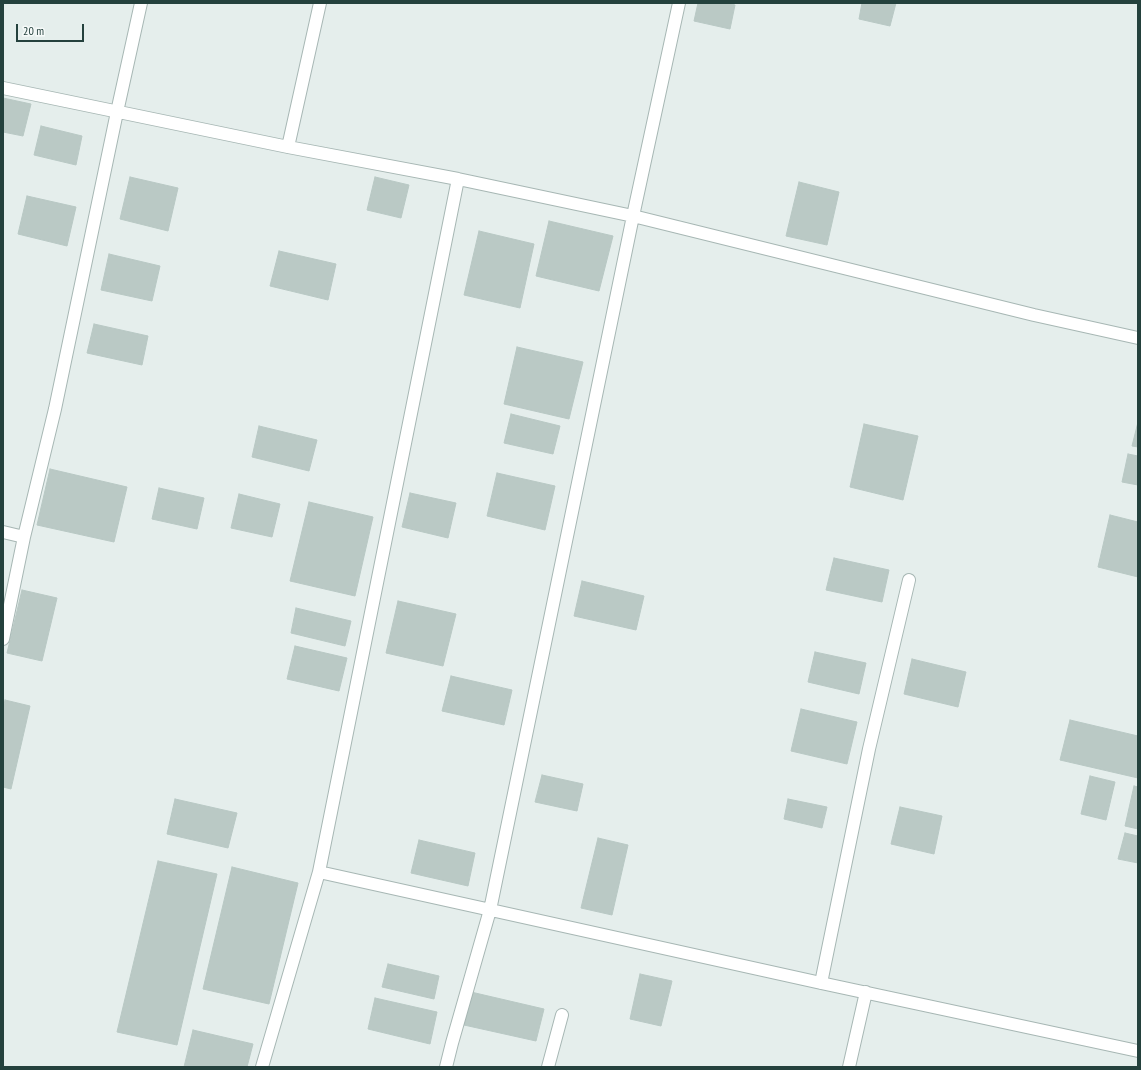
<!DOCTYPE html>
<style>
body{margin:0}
#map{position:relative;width:1141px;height:1070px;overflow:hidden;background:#e5eeec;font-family:"PT Sans Narrow",sans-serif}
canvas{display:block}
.frame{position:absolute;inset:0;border:4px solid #24413d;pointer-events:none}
.scale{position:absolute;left:16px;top:24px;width:68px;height:18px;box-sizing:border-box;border:2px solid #24413d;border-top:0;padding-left:5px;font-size:12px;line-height:14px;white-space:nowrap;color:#24413d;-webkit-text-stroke:3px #f6faf9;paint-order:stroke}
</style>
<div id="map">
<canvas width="1141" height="1070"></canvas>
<div class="frame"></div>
<div class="scale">20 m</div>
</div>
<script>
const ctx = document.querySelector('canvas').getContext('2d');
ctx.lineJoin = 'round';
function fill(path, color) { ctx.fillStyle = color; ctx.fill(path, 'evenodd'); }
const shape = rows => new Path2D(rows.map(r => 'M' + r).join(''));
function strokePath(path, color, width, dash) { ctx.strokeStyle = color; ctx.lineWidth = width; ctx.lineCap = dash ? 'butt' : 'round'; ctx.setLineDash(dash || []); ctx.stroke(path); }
const building = shape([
 [698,3,728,3,735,5,730,29,694,21,698,3],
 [862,3,896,3,890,26,859,19,862,3],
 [3,98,31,104,23,136,3,132,3,98],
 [41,126,82,136,76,165,34,155,41,126],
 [130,177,178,188,168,231,120,219,130,177],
 [375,177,409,185,401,218,367,210,375,177],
 [799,182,839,192,827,245,786,236,799,182],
 [27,196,76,207,67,246,18,234,27,196],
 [549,221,613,236,599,291,536,276,549,221],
 [479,231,534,244,520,308,464,295,479,231],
 [279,251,336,264,328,300,270,286,279,251],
 [109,254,160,266,152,301,101,290,109,254],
 [94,324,148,336,142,365,87,353,94,324],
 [517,347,583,362,569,419,504,404,517,347],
 [511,414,560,426,553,454,504,443,511,414],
 [1138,422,1138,447,1132,446,1138,422],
 [864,424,918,436,903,500,850,487,864,424],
 [259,426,317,440,309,471,252,457,259,426],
 [1128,454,1138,456,1138,485,1122,482,1128,454],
 [50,469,127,487,114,542,37,525,50,469],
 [497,473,555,486,545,530,487,516,497,473],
 [159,488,204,498,197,529,152,519,159,488],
 [410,493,456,503,448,538,402,527,410,493],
 [239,494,280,504,272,537,231,528,239,494],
 [309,502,373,517,355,596,290,581,309,502],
 [1110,515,1138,522,1138,577,1098,567,1110,515],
 [834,558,889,570,882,602,826,590,834,558],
 [582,581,644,596,636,630,574,616,582,581],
 [22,590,57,598,42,661,7,653,22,590],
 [398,601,456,614,443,666,386,653,398,601],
 [296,608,351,621,345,646,291,633,296,608],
 [295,646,347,658,339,691,287,679,295,646],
 [815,652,866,663,859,694,808,682,815,652],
 [912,659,966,672,958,707,904,694,912,659],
 [451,676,512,690,504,725,442,711,451,676],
 [5,700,30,706,11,789,3,787,3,709,5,700],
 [801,709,857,722,847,764,791,751,801,709],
 [1070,720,1138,736,1138,778,1060,760,1070,720],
 [542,775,583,784,577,811,535,802,542,775],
 [1090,776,1115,782,1106,820,1081,814,1090,776],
 [1134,786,1138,787,1138,829,1125,826,1134,786],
 [175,799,237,813,228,848,167,834,175,799],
 [788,799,827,807,822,828,784,819,788,799],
 [900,807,942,816,934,854,891,844,900,807],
 [1125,833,1138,836,1138,863,1118,859,1125,833],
 [598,838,628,845,612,915,581,908,598,838],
 [419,840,475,853,468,886,411,873,419,840],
 [158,861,217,874,177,1045,117,1032,158,861],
 [232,867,298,883,269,1004,203,989,232,867],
 [388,964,439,976,434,999,382,987,388,964],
 [640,974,672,981,661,1026,630,1019,640,974],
 [471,992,544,1009,536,1041,464,1025,471,992],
 [375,998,437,1012,430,1044,368,1029,375,998],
 [193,1030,253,1044,247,1067,184,1067,193,1030]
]);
const minor = shape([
 [3,88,288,147,458,179,633,216,1034,315,1138,338],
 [288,147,320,3],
 [3,532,24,537],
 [3,639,24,537,55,409,117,112,141,3],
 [319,872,821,983,1138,1051],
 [821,983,869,749,909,580],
 [262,1067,319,872,458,179],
 [446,1067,452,1043,490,910,633,216,679,3],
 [548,1067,562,1015],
 [849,1067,866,992]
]);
fill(building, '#bac9c5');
strokePath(building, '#b8c8c4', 1);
strokePath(minor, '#a7b7b4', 14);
strokePath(minor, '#fff', 12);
</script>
